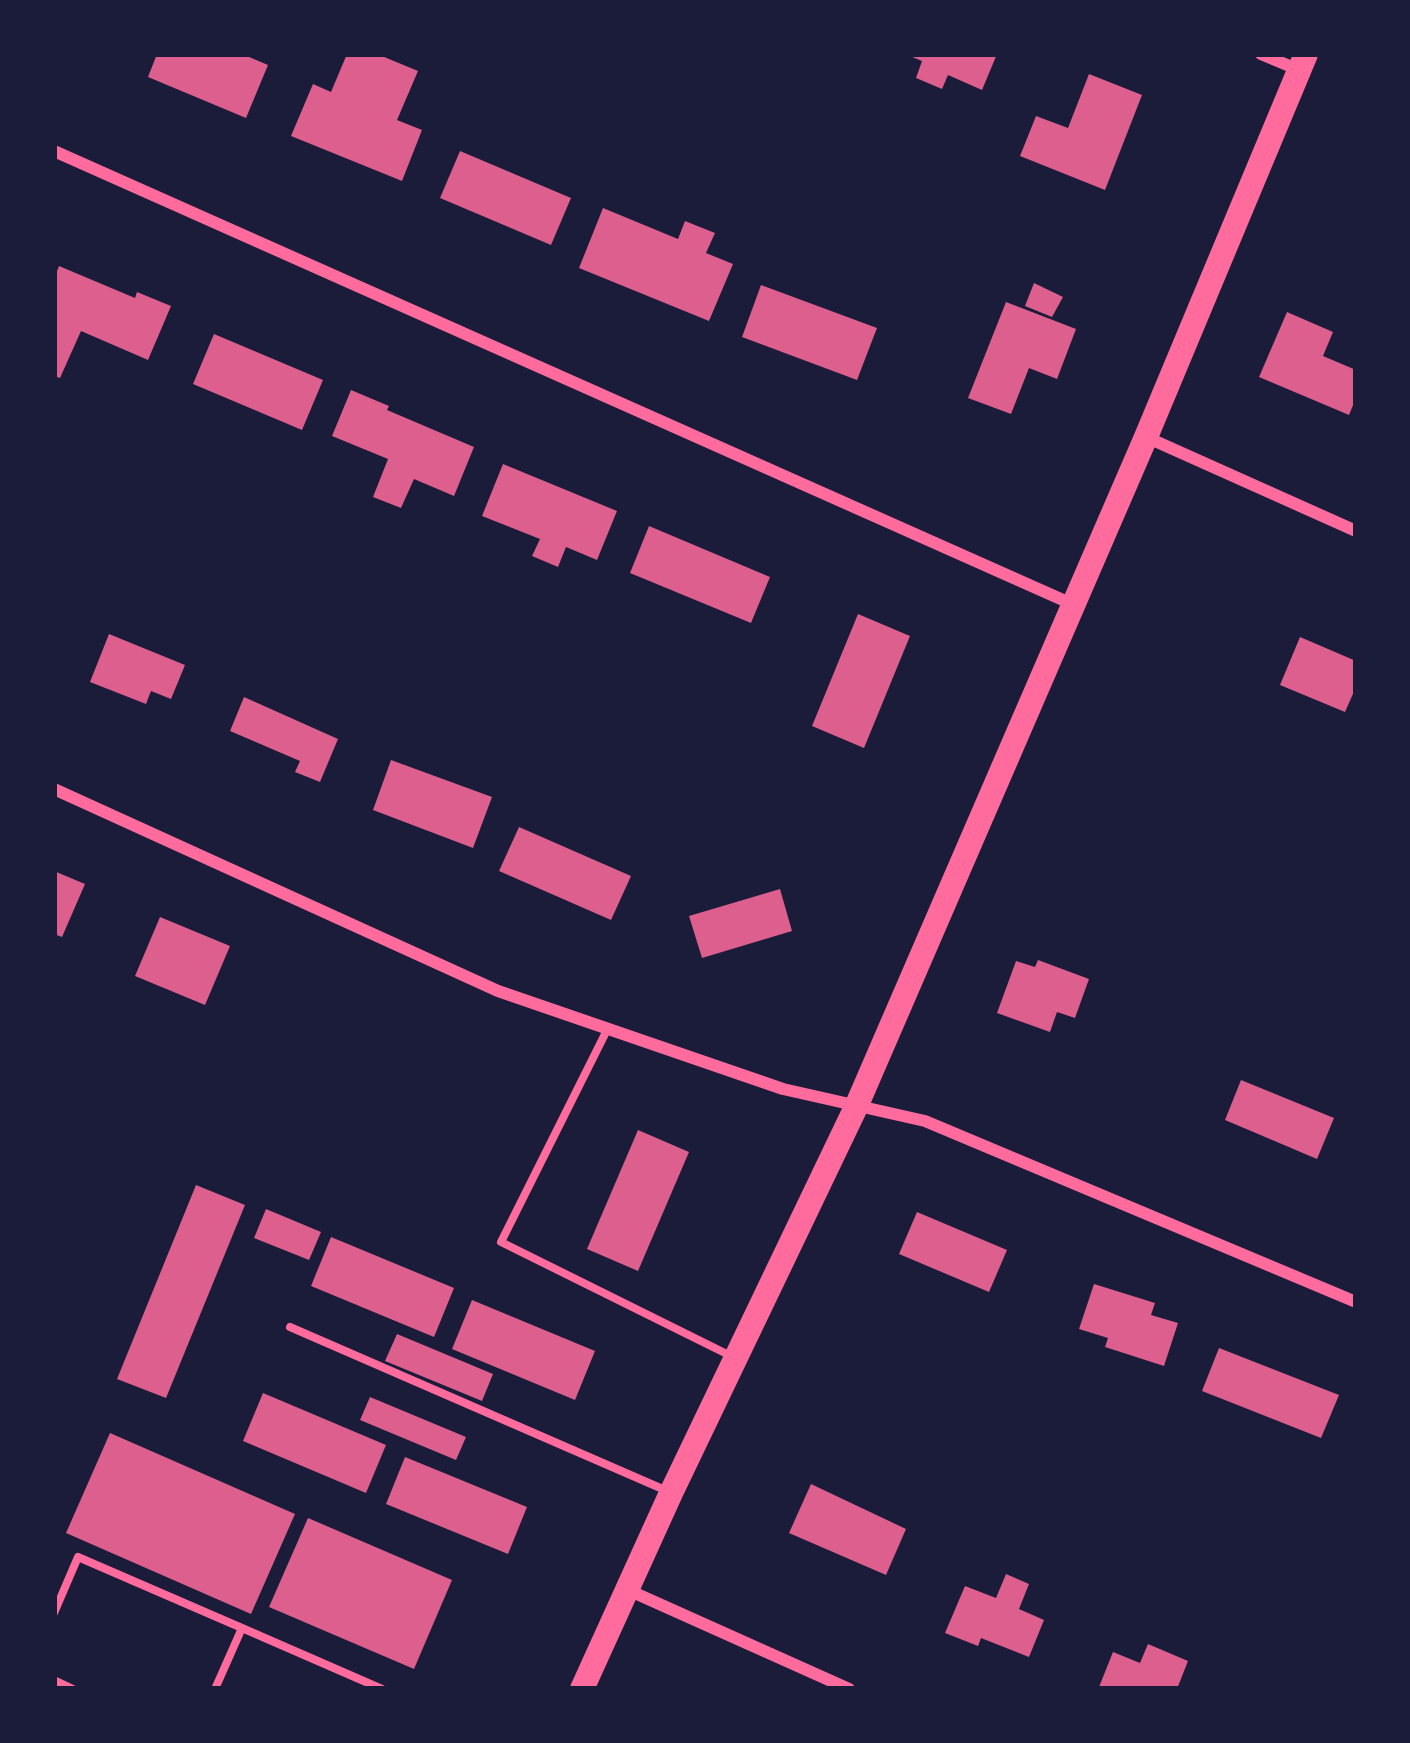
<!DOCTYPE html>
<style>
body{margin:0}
#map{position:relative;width:1410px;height:1743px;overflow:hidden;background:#1b1b3a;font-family:"DM Sans",sans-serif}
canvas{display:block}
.frame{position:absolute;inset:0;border:57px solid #1b1b3a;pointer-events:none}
</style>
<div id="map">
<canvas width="1410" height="1743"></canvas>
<div class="frame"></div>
</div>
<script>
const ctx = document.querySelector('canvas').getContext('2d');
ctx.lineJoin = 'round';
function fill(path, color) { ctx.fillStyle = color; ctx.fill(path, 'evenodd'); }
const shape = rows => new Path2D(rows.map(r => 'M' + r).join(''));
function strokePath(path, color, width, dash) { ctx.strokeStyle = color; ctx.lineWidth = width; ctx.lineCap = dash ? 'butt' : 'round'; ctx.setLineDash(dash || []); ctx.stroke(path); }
const building = shape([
 [157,54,242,54,268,65,246,118,148,77],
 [347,54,377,54,418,71,397,120,422,130,402,181,291,136,313,84,331,92],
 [905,54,997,54,982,90,948,75,942,89,916,78,922,61],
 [1089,74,1142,95,1105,190,1020,156,1036,116,1068,128],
 [460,151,571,198,551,245,440,198],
 [603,208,678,239,685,221,715,233,706,253,733,264,709,321,579,268],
 [59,266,135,298,137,292,171,306,148,360,81,331,60,378,54,376,54,279],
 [1034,283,1063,297,1052,317,1025,306],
 [761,285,877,328,857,380,742,337],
 [1006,302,1076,329,1057,379,1029,368,1011,414,968,398],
 [1287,312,1333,332,1323,356,1356,370,1356,398,1349,415,1259,377],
 [214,334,323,380,302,430,193,384],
 [351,390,389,406,387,410,474,447,454,496,414,479,401,508,373,497,388,459,332,436],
 [503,464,617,511,597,560,566,547,558,567,532,556,540,539,482,516],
 [649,526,770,577,751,623,630,573],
 [858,614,910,636,864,748,812,726],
 [109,634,185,665,171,699,151,691,146,704,90,682],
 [1300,637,1356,661,1356,687,1345,712,1280,685],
 [244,697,338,739,320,782,295,772,300,761,230,731],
 [391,760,492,797,473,848,373,810],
 [519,827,631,876,611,920,499,871],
 [54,871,85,884,62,937,54,934],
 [780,889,792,931,702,958,689,916],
 [160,917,230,946,205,1005,135,976],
 [1038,960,1089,979,1075,1018,1057,1012,1050,1032,997,1013,1016,961,1035,967],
 [1241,1080,1334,1118,1317,1159,1225,1120],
 [638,1130,689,1152,638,1271,587,1249],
 [196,1185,245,1205,166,1398,117,1379],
 [266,1209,321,1232,309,1260,254,1238],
 [917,1212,1007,1250,989,1292,899,1254],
 [331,1237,454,1288,434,1337,311,1286],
 [1094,1284,1155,1303,1151,1315,1178,1323,1164,1366,1105,1347,1108,1338,1079,1329],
 [472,1300,595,1351,575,1400,452,1349],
 [397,1334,493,1374,482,1401,385,1361],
 [1219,1348,1339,1395,1321,1438,1202,1391],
 [263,1393,386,1445,366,1493,243,1441],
 [370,1397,466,1437,456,1460,360,1420],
 [110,1433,295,1514,251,1614,66,1533],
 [405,1457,527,1507,508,1554,386,1504],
 [811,1484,906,1529,886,1575,789,1533],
 [308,1518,452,1580,414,1669,269,1607],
 [1006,1574,1029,1584,1019,1609,1044,1620,1029,1657,981,1638,978,1646,945,1633,965,1586,996,1598],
 [1148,1644,1188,1661,1177,1689,1099,1687,1113,1652,1140,1663]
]);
const service = shape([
 [607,1030,501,1242,733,1357],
 [290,1327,665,1490],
 [54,1613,78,1557,242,1628],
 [54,1680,73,1689],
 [215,1689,242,1628,382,1689]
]);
const minor = shape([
 [1261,54,1299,70],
 [54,151,1072,604],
 [1146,437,1356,531],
 [54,789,498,991,783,1089,925,1121,1356,1302],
 [628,1590,849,1689]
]);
const primary = shape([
 [582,1689,671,1493,856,1107,1146,437,1306,54]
]);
fill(building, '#dd5f8e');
strokePath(service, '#ff6b9d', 8);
strokePath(minor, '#ff6b9d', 12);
strokePath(primary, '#ff6b9d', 24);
</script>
